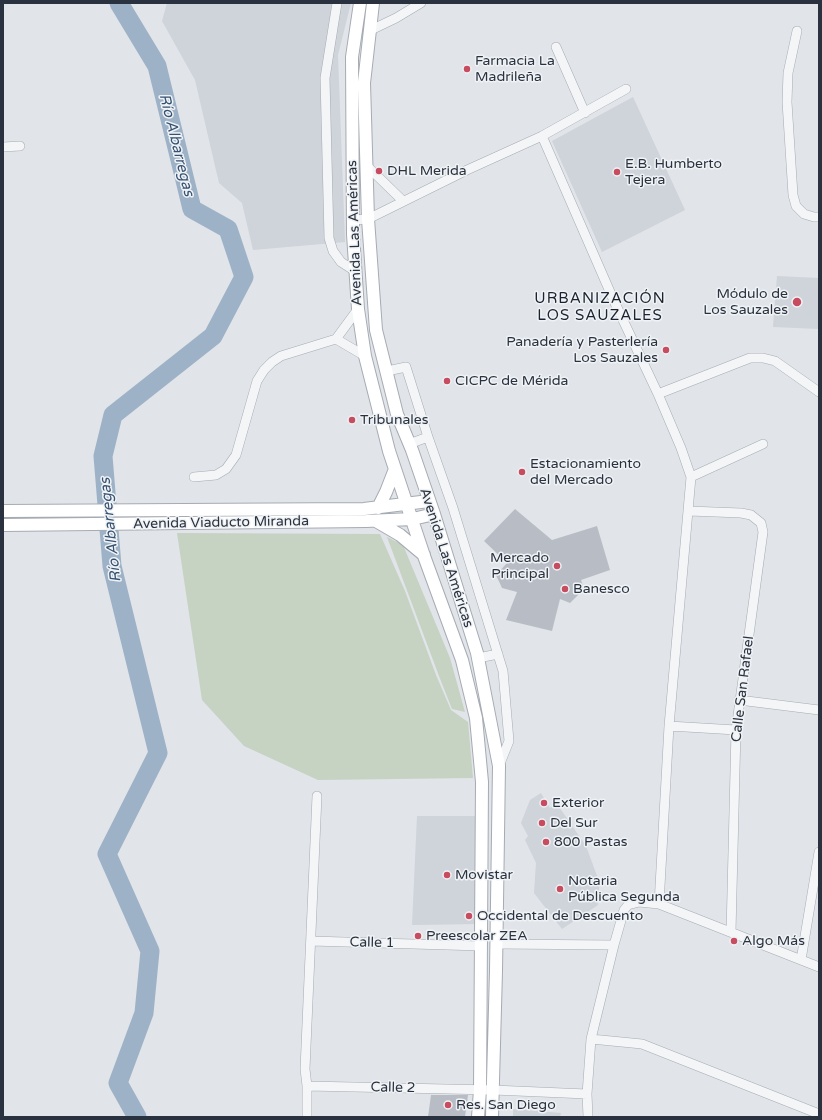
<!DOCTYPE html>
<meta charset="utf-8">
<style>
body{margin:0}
#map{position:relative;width:822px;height:1120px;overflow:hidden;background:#e1e4e9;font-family:"Varela Round",sans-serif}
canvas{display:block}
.frame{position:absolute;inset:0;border:4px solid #2a323f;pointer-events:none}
</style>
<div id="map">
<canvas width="822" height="1120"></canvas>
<div class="frame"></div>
</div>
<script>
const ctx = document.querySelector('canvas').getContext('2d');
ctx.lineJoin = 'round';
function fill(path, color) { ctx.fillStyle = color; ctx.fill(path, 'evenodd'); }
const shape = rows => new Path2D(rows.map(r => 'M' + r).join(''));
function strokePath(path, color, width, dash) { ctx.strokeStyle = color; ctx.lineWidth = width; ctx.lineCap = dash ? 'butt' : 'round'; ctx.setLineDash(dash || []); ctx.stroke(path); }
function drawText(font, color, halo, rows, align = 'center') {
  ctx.font = font + ' "Varela Round",sans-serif'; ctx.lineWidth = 3; ctx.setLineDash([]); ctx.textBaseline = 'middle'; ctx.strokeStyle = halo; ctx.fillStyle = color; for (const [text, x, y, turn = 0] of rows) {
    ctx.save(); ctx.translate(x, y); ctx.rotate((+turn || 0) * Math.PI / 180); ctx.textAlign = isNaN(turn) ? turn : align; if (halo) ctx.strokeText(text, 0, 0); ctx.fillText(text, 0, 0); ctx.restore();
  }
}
const built = shape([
 [167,3,351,3,338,55,345,242,253,250,242,203,219,183,195,80,162,21],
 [633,97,685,210,602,252,552,141],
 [777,276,819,278,819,329,773,327],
 [541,793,550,808,557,804,586,846,600,884,597,898,598,905,562,929,534,893,536,863,525,840,528,836,521,823,530,800],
 [417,816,480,816,477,924,412,925],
 [513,1109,561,1113,560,1117,513,1117]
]);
const green = shape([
 [177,533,380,534,405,591,436,675,451,710,468,722,473,778,318,780,244,746,202,700],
 [387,537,403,545,450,658,465,712,452,709,439,676]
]);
const river = shape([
 [119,3,157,66,192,209,228,229,244,277,213,336,113,415,103,456,112,566,158,753,107,854,150,951,144,1013,118,1083,137,1117]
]);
const building = shape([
 [515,509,552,540,597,526,610,570,581,580,584,589,570,603,560,599,552,631,506,620,517,592,502,588,496,575,507,563,484,541],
 [431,1095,468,1095,465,1117,428,1117]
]);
const street = shape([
 [337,3,325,78,329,238,333,251,341,262,355,271],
 [371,30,396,18,421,3],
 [797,31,788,73,787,102,793,195,796,206,804,214,814,217,819,217],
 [556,47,585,113],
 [542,136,614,301,658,394,681,448,691,477,669,726,659,904],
 [3,147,20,146],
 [367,166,403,201],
 [353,220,368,219,467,170,542,136,626,89],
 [336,339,365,356],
 [387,371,406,367,428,437,453,508,503,671,509,741,499,766],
 [658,394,750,358,763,358,775,361,819,392],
 [409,444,428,437],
 [194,477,216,475,226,469,236,455,257,381,264,370,272,362,281,356,336,339,358,309],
 [691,477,763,444],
 [689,511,741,513,751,515,761,523,763,532,736,730,731,932],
 [478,658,498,654],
 [739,700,819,710],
 [669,726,736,730],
 [311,941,481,946],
 [497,944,614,945],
 [801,960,819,852],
 [591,1039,642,1044,819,1114],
 [307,1086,493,1090,587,1094],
 [307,1117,307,1086,305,1069,317,796],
 [588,1117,587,1094,591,1039,614,945,624,910,628,905,639,902,659,904,819,967]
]);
const secondary = shape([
 [360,3,352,57,353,234,358,309,365,356,389,451,424,556,462,660,476,718,482,782,480,1090,478,1117],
 [373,3,364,83,368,219,376,330,397,414,412,450,434,514,477,653,499,766,496,971,492,1117],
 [378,508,386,492,395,469],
 [3,511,364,509,429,501],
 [376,521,400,535,424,555],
 [3,525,366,521,413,519,434,514]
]);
const markers = [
 [467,69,4,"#c74c60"],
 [379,171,4,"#c74c60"],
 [617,172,4,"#c74c60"],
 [797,302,5,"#c74c60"],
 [666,350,4,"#c74c60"],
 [447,381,4,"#c74c60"],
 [352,420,4,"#c74c60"],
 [522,472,4,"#c74c60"],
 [557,566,4,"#c74c60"],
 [565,589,4,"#c74c60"],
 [544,803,4,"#c74c60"],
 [542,823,4,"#c74c60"],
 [546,842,4,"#c74c60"],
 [447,875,4,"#c74c60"],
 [560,889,4,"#c74c60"],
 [469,916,4,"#c74c60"],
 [418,936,4,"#c74c60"],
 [734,941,4,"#c74c60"],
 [448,1105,4,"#c74c60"]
];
const poiNames = [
 ["Farmacia La",475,61],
 ["Madrileña",475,77],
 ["E.B. Humberto",625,164],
 ["Tejera",625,180],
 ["DHL Merida",387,171],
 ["Módulo de",788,294,"right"],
 ["Los Sauzales",788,310,"right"],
 ["Panadería y Pasterlería",658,342,"right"],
 ["Los Sauzales",658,358,"right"],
 ["CICPC de Mérida",455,381],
 ["Tribunales",360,420],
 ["Estacionamiento",530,464],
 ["del Mercado",530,480],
 ["Mercado",549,558,"right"],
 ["Principal",549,574,"right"],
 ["Banesco",573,589],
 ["Exterior",552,803],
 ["Del Sur",550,823],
 ["800 Pastas",554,842],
 ["Movistar",455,875],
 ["Notaria",568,881],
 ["Pública Segunda",568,897],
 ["Occidental de Descuento",477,916],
 ["Preescolar ZEA",426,936],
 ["Algo Más",742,941],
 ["Res. San Diego",456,1105]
];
const streetNames = [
 ["Avenida Las Américas",355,233,-92],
 ["Avenida Viaducto Miranda",221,523,-1],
 ["Avenida Las Américas",446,558,72],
 ["Calle San Rafael",743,689,-83],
 ["Calle 1",372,943,1],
 ["Calle 2",393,1088,1]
];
const waterNames = [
 ["Río Albarregas",176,145,76],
 ["Río Albarregas",111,530,-96]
];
const neighbourhoodNames = [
 ["URBANIZACIÓN",600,299],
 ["LOS SAUZALES",600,316]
];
fill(built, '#cfd3da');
fill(green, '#c6d2c2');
strokePath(river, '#9db2c7', 19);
fill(building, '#b8bdc5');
strokePath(street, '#a6abb3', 10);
strokePath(secondary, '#a6abb3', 14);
strokePath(street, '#f3f5f7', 9);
strokePath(secondary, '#fff', 12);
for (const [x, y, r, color] of markers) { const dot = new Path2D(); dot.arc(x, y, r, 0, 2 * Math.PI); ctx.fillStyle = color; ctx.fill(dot); strokePath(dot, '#f0f3f6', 1.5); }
drawText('14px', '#2a323f', '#f0f3f6', poiNames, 'left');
drawText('14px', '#2a323f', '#f0f3f6', streetNames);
drawText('italic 15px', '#365171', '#f0f3f6', waterNames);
ctx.letterSpacing = '1px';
drawText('15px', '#1c2330', '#f0f3f6', neighbourhoodNames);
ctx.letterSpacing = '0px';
</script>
